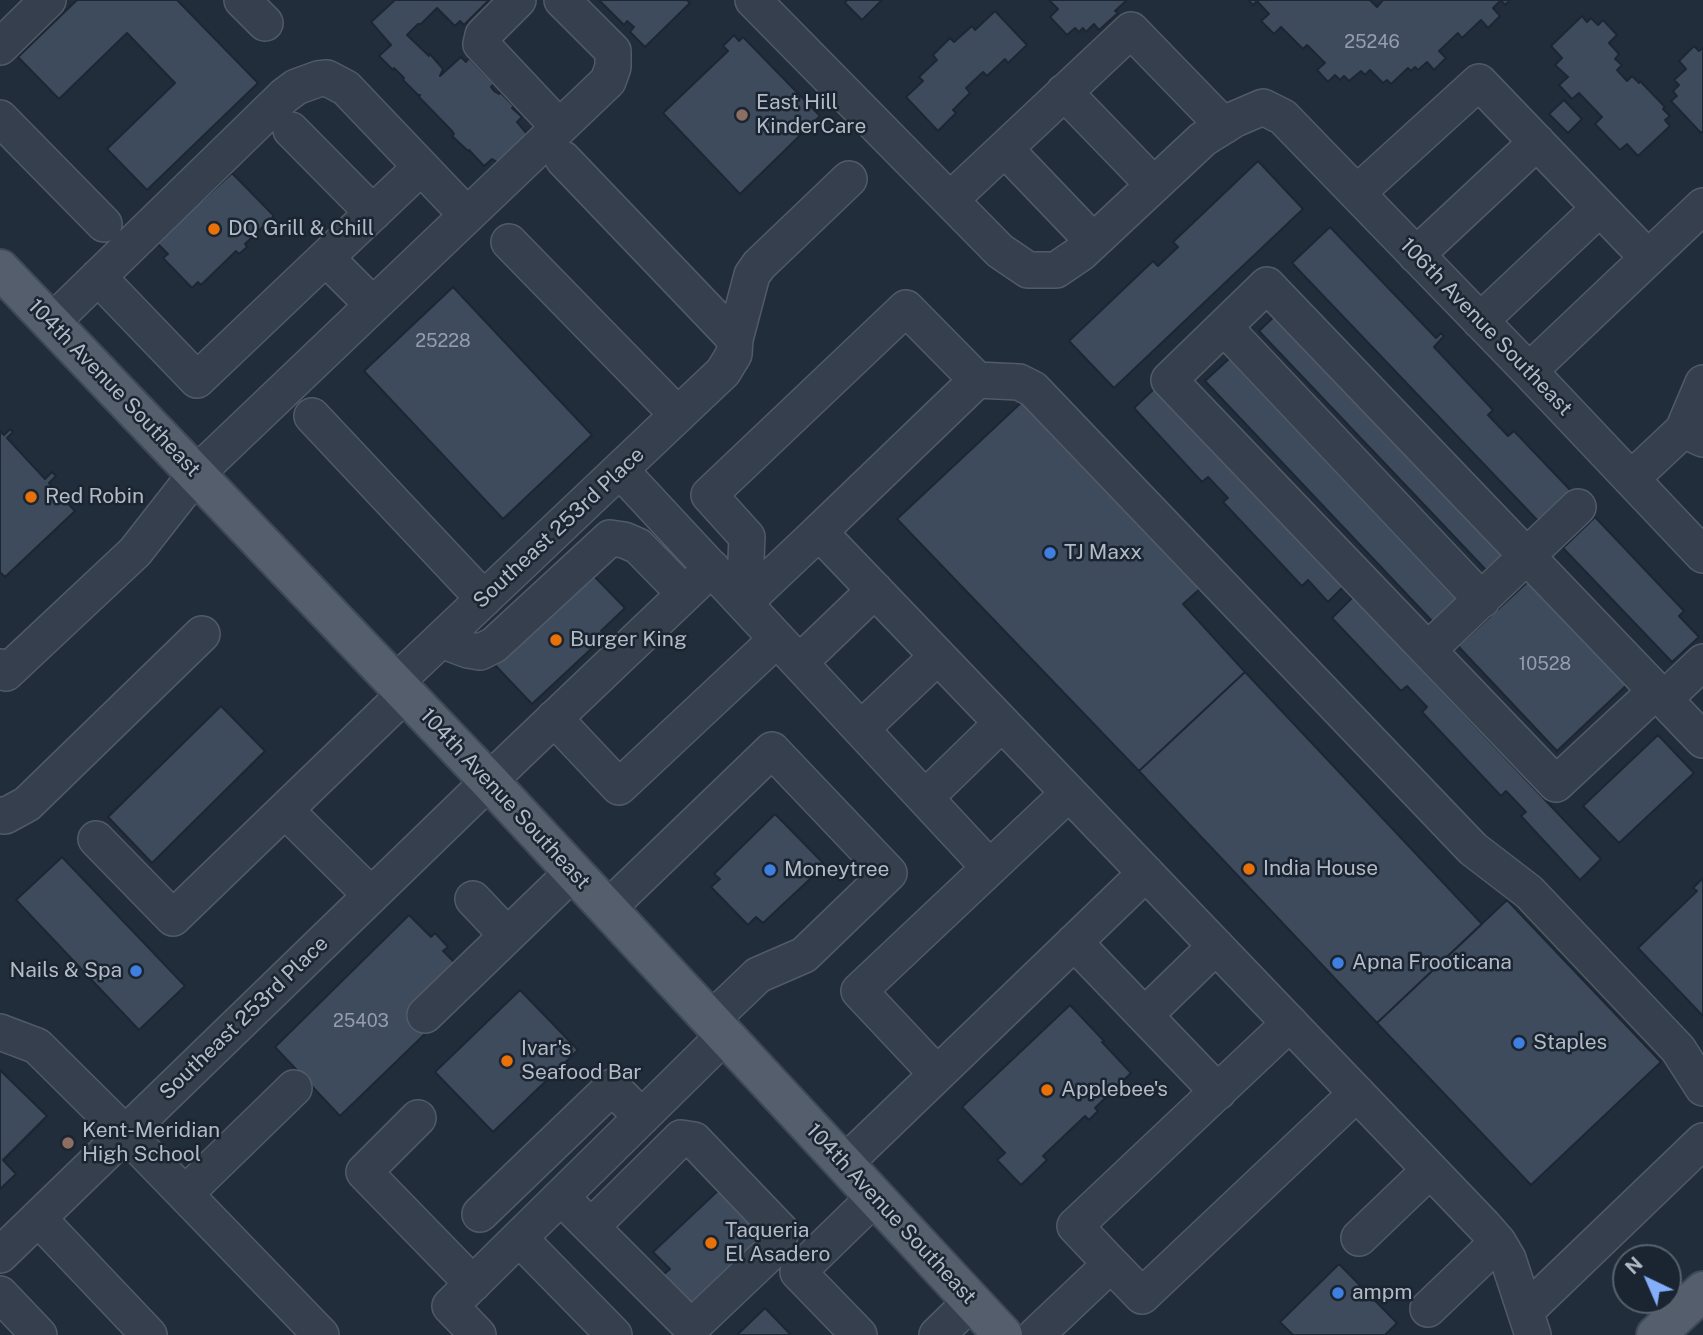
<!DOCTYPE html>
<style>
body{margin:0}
#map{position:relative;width:1703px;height:1335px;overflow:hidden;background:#222d3c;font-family:"Public Sans",sans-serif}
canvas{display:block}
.north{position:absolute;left:1612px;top:1244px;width:70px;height:70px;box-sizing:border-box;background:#1b2431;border:2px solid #57606d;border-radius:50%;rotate:316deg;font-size:19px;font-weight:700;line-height:28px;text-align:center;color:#b2bac8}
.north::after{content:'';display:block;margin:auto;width:24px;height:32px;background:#84aefa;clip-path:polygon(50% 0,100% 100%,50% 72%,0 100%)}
</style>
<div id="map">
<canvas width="1703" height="1335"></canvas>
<div class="north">N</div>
</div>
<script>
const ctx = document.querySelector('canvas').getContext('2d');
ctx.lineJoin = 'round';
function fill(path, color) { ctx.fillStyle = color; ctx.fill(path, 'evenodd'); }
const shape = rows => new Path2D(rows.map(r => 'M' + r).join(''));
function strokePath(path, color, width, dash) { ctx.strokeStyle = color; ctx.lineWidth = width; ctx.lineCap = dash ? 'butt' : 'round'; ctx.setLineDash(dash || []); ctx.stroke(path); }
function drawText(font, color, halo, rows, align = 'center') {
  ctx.font = font + ' "Public Sans",sans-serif'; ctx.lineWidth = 5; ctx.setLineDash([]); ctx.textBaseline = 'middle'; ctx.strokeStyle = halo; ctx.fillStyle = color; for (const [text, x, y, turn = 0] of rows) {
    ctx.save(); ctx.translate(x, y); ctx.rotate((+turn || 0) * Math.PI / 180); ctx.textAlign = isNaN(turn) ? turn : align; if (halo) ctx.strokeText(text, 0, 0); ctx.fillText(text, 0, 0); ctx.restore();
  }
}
const building = shape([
 [77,0,177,0,258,83,147,190,107,149,175,83,127,33,59,99,18,57,77,0],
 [395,0,489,0,464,25,460,21,455,26,437,8,421,24,418,24,407,35,429,56,430,54,443,69,440,76,461,57,466,62,469,58,494,84,491,87,494,91,499,94,500,92,514,106,512,108,522,117,517,122,528,135,499,163,492,159,484,166,469,150,468,151,452,136,454,134,452,131,419,97,420,95,418,95,403,80,404,78,394,68,393,70,379,56,391,45,371,22,395,0],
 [599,0,687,0,690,3,645,47,630,32,634,27,627,21,624,25,599,0],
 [847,0,882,0,862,20,845,3,847,0],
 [1049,0,1127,0,1115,11,1118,13,1099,30,1094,24,1086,32,1083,28,1079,32,1075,28,1067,35,1050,17,1058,9,1049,0],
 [1248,0,1370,0,1377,7,1383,0,1510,0,1505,5,1501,0,1493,8,1500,16,1488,28,1481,20,1462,38,1458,33,1439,51,1446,58,1434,70,1427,62,1418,70,1415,67,1411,71,1408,68,1391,84,1387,80,1383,83,1370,70,1365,75,1361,71,1349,81,1344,76,1340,80,1335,75,1328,82,1317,70,1325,63,1307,45,1303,49,1281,27,1274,34,1261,21,1269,14,1257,1,1253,5,1248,0],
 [995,11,1027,45,1008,63,1005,59,987,76,983,72,966,88,970,93,953,110,956,113,938,131,906,97,923,81,919,77,937,60,933,55,950,38,954,42,972,26,975,30,995,11],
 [1582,16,1587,22,1591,18,1598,25,1603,20,1617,35,1609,43,1619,54,1615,59,1622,65,1617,70,1627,81,1632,76,1639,83,1640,81,1665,107,1663,109,1670,116,1665,120,1670,126,1638,156,1627,144,1620,150,1595,124,1602,117,1579,93,1572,99,1559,85,1568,77,1555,65,1562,58,1551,46,1582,16],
 [734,35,739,41,743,37,820,116,740,194,663,113,728,51,723,46,734,35],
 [1694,46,1699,51,1703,48,1703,131,1701,133,1671,101,1677,96,1673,91,1679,85,1674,80,1686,69,1679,61,1694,46],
 [1564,100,1582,119,1568,133,1549,114,1564,100],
 [1258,161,1303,209,1114,388,1069,341,1153,261,1158,266,1178,247,1173,242,1258,161],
 [232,173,274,216,245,244,247,247,239,254,236,251,201,285,198,282,192,288,163,258,168,254,155,241,196,193,203,200,232,173],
 [1330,227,1436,338,1441,333,1444,336,1434,347,1493,410,1488,415,1508,436,1514,431,1573,493,1541,524,1292,263,1330,227],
 [453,287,592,435,503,519,364,371,453,287],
 [1280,311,1509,550,1486,570,1259,331,1280,311],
 [1231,357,1460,597,1433,622,1205,381,1231,357],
 [1155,388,1343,587,1328,602,1308,580,1302,586,1223,502,1228,498,1208,477,1202,482,1134,408,1155,388],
 [1024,400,1202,587,1183,604,1245,672,1139,771,897,519,1024,400],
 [10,429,13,432,7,438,45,479,52,472,56,476,49,483,75,511,5,577,0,572,0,431,4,435,10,429],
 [1595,517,1684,611,1679,616,1699,637,1672,662,1563,548,1595,517],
 [590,572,625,608,601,631,605,636,532,704,495,665,590,572],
 [1533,577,1631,681,1557,751,1458,646,1533,577],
 [1353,597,1601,859,1580,880,1521,816,1526,812,1506,791,1501,796,1422,712,1427,707,1407,686,1401,691,1332,618,1353,597],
 [1245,672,1482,924,1377,1023,1139,771,1245,672],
 [221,706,265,751,152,863,108,817,221,706],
 [1658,735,1694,773,1619,843,1583,806,1658,735],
 [775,814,825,865,763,923,756,917,748,925,711,887,720,879,714,874,775,814],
 [62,857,185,986,139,1030,16,900,62,857],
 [1703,878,1703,1016,1638,948,1697,891,1693,888,1703,878],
 [1507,900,1661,1062,1531,1185,1377,1023,1507,900],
 [409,915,431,937,435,933,448,947,443,951,458,966,429,1030,340,1116,275,1047,409,915],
 [520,990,578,1050,493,1132,435,1072,520,990],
 [1070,1005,1104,1041,1102,1042,1131,1073,1095,1108,1098,1111,1089,1120,1085,1116,1043,1156,1047,1160,1021,1185,997,1160,1005,1153,962,1107,1070,1005],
 [0,1070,47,1116,3,1160,16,1174,0,1189,0,1070],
 [723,1186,769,1234,691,1304,663,1275,670,1269,653,1252,723,1186],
 [1339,1264,1397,1323,1385,1335,1293,1335,1280,1322,1339,1264],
 [765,1308,791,1335,737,1335,765,1308]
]);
const minor = shape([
 [242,0,265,23],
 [518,0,483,35,481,44,559,127],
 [753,0,1000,251,1028,270,1056,270,1081,253,1203,139,1235,119,1263,107,1283,117,1529,371,1703,555],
 [0,47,48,0],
 [1064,92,1154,185],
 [0,118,104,224],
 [291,130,373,213],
 [1005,149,1093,241],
 [1357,193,1479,82,1648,258],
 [950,200,1131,30,1224,126],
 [509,242,678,415],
 [1416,255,1537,142],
 [326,258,373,305],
 [98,277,197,380,421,167],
 [1480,321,1600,208],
 [51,323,284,96,296,87,318,79,327,78,346,88,467,215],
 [1224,327,1482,600],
 [735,339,752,275,759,265,849,179],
 [1529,371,1703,206],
 [1703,383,1683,430,1703,439],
 [312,416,484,599],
 [620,470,989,867],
 [1631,479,1683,430],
 [819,532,977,380,1019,382,1033,389,1473,849,1529,892,1678,1049,1703,1088],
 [744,603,819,532,1484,1226,1498,1242,1508,1259,1533,1335],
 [744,603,747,537,709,495,906,308,977,380],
 [441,640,468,650,480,652,494,645,610,538,624,540,638,546,685,594],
 [1428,650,1578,507],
 [800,662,875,590],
 [0,667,6,673,135,552,196,474,608,81,613,67,613,51,562,0],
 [395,683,723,372,734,354,735,339,563,159],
 [1656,691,1556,784,1169,380,1267,285,1703,740],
 [1664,699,1703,662],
 [554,718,619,787,777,639],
 [861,729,938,656],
 [925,798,1002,723],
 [285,810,371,895],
 [0,815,5,816,27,804,202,634],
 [96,839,173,918,405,694],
 [473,899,507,935],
 [608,908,772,750,889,873,804,955,758,975,711,1020],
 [1074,942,1218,1092],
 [425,1015,573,872],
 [1145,1015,1216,946],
 [0,1032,37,1046,145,1153,321,1335],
 [937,1074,859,991,1069,793],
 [418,1118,364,1172,473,1284],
 [844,1164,1146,873],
 [185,1194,294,1088],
 [561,1197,685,1321,697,1322,777,1246,781,1231,694,1140,681,1138,591,1227],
 [480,1214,612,1087,642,1117],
 [38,1218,149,1335],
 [519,1238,614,1335],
 [1359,1238,1430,1170],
 [0,1255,516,755,712,568],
 [1111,1264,1142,1296,1357,1093],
 [0,1294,39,1335],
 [1428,1309,1498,1242],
 [1526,1311,1703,1141],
 [478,1335,450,1306,725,1035],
 [859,1335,798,1272,875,1197],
 [937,1335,972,1301],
 [1036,1335,1111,1264,1075,1226,1290,1023]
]);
const major = shape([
 [0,269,489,781,1003,1335],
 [1656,1335,1703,1291]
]);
const markers = [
 [742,115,7,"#8d6e63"],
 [214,229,7,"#e8710a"],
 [31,497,7,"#e8710a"],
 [1050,553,7,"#3f7fe0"],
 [556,640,7,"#e8710a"],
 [1249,869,7,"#e8710a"],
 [770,870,7,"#3f7fe0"],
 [1338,963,7,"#3f7fe0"],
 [136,971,7,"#3f7fe0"],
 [1519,1043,7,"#3f7fe0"],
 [507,1061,7,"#e8710a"],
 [1047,1090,7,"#e8710a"],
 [68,1143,7,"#8d6e63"],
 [711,1243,7,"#e8710a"],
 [1338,1293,7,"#3f7fe0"]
];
const numberNames = [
 ["25246",1372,42],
 ["25228",443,341],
 ["10528",1545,664],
 ["25403",361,1021]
];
const poiNames = [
 ["East Hill",756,103],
 ["KinderCare",756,127],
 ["DQ Grill & Chill",228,229],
 ["Red Robin",45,497],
 ["TJ Maxx",1064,553],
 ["Burger King",570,640],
 ["India House",1263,869],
 ["Moneytree",784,870],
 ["Apna Frooticana",1352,963],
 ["Nails & Spa",122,971,"right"],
 ["Staples",1533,1043],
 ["Ivar's",521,1049],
 ["Seafood Bar",521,1073],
 ["Applebee's",1061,1090],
 ["Kent-Meridian",82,1131],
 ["High School",82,1155],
 ["Taqueria",725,1231],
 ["El Asadero",725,1255],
 ["ampm",1352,1293]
];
const streetNames = [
 ["106th Avenue Southeast",1486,327,46],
 ["104th Avenue Southeast",114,388,46],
 ["Southeast 253rd Place",559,528,-43],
 ["104th Avenue Southeast",505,799,47],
 ["Southeast 253rd Place",244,1018,-44],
 ["104th Avenue Southeast",891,1214,47]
];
fill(building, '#3e4b5c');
strokePath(building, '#1d2633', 2);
strokePath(minor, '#515a67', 38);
strokePath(major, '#3f4855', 42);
strokePath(minor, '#363f4d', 35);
strokePath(major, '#545e6d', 38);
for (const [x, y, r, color] of markers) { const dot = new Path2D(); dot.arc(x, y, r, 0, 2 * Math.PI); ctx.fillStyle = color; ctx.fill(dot); strokePath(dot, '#1b2431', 2.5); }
drawText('18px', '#959ead', null, numberNames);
drawText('21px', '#b2bac8', '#1b2431', poiNames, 'left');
drawText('21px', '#b2bac8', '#1b2431', streetNames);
</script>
